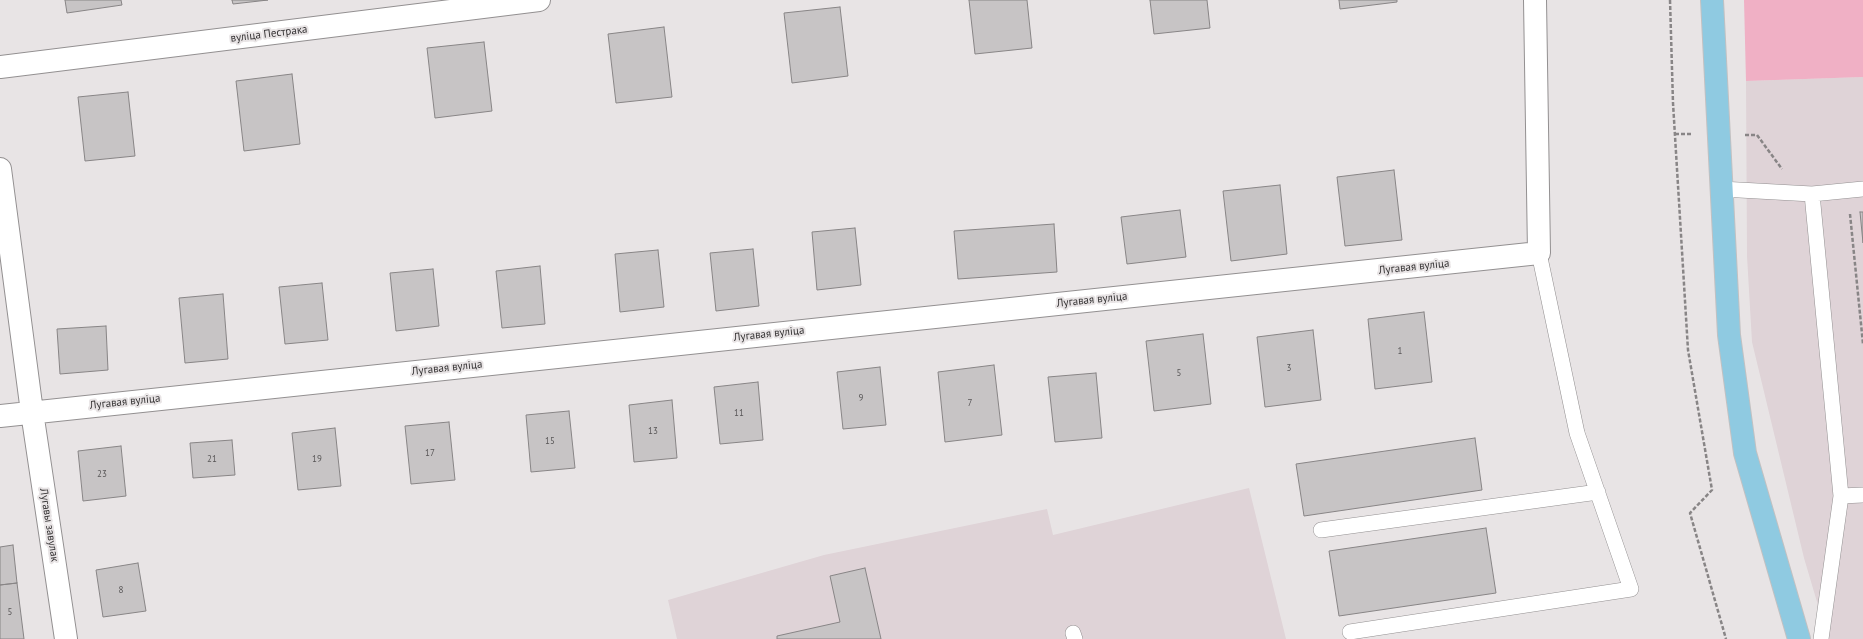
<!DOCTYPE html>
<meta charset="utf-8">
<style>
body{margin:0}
canvas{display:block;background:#e8e4e5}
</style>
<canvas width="1863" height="639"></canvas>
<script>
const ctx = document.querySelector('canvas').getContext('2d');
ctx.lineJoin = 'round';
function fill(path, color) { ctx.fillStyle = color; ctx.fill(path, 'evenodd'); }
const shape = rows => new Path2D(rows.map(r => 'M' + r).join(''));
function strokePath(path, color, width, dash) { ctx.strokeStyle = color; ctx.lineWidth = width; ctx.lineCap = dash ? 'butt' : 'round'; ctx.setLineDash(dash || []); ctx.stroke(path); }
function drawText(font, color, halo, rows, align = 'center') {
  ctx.font = font + ' "PT Sans",sans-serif'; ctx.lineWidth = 4; ctx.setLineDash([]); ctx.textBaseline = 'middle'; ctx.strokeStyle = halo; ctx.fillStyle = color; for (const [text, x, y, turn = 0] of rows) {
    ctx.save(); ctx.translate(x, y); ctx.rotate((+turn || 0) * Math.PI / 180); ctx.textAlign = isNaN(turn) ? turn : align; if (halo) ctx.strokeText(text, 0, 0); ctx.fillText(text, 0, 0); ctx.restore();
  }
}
const built = shape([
 [1863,77,1863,639,1828,639,1804,558,1752,342,1747,256,1746,81],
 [1249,488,1286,639,677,639,668,600,824,555,1047,509,1053,535]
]);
const green = shape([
 [1744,0,1863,0,1863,77,1746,81]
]);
const building = shape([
 [65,0,121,0,122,5,67,13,65,0],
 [232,0,268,0,233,4,232,0],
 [969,0,1027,0,1032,48,975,54,969,0],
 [1150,0,1207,0,1210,28,1154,34,1150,0],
 [1339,0,1397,0,1397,2,1340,9,1339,0],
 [840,7,848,76,792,83,784,13,840,7],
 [664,27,672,97,616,103,608,34,664,27],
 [484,42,492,111,435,118,427,48,484,42],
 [292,74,300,144,244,151,236,81,292,74],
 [128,92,135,156,85,161,78,97,128,92],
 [1394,170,1402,240,1345,246,1337,177,1394,170],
 [1280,185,1287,254,1231,261,1223,191,1280,185],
 [1180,210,1186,257,1127,264,1121,217,1180,210],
 [1860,212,1863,212,1863,243,1860,212],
 [1054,224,1057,272,958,279,954,231,1054,224],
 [855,228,861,285,817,290,812,232,855,228],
 [753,249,759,306,716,311,710,253,753,249],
 [658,250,664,307,620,312,615,254,658,250],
 [540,266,545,324,502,328,496,271,540,266],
 [433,269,439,326,396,331,390,273,433,269],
 [322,283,328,340,285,344,279,287,322,283],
 [223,294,228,359,185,363,179,298,223,294],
 [1424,312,1432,382,1375,389,1368,319,1424,312],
 [106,326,108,370,60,374,57,329,106,326],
 [1313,330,1321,400,1265,407,1257,337,1313,330],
 [1203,334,1211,404,1154,411,1146,341,1203,334],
 [994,365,1002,435,945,442,938,372,994,365],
 [880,367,886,425,843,429,837,372,880,367],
 [1096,373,1102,438,1055,442,1048,377,1096,373],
 [758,382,763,440,720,444,714,387,758,382],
 [672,400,677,458,634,462,629,405,672,400],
 [569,411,575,468,531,472,526,415,569,411],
 [449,422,455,480,411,484,405,426,449,422],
 [335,428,341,486,298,490,292,433,335,428],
 [1475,438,1482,490,1304,516,1296,464,1475,438],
 [232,440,235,475,193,478,190,443,232,440],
 [121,446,126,496,83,501,78,451,121,446],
 [1486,528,1496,593,1339,616,1329,551,1486,528],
 [13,545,17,583,0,585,0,547,13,545],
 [138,563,146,611,103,617,96,570,138,563],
 [865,568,881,639,777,639,777,636,840,622,830,576,865,568],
 [17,583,24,639,0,639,0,585,17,583]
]);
const path = shape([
 [1670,0,1673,103,1688,350,1712,490,1690,513,1726,639],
 [1675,134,1692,134],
 [1745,135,1757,135,1782,169],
 [1850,214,1863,344]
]);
const lane = shape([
 [1721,189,1812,194,1841,496,1821,639],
 [1812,194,1863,189],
 [1841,496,1863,495],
 [1321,530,1598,492],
 [1350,632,1631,589,1577,433,1539,253],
 [1073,633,1075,639]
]);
const street = shape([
 [0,67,539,0],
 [0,169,32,412,66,639],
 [0,416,1539,253,1535,0]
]);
const primary = shape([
 [1712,0,1729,335,1745,453,1799,639]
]);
const numberNames = [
 ["1",1400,351],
 ["3",1289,368],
 ["5",1179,373],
 ["9",861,398],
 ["7",970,403],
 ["11",739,413],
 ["13",653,431],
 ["15",550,441],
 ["17",430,453],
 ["21",212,459],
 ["19",317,459],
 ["23",102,474],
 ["8",121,590],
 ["5",10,612]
];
const streetNames = [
 ["вуліца Пестрака",269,34,-7],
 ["Лугавая вуліца",1414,267,-6],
 ["Лугавая вуліца",1092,300,-6],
 ["Лугавая вуліца",769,334,-6],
 ["Лугавая вуліца",447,368,-6],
 ["Лугавая вуліца",125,402,-6],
 ["Лугавы завулак",49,525,81]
];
fill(built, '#dfd3d7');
fill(green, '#f0b0c5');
fill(building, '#c7c4c5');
strokePath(building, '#888586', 1);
strokePath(lane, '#939091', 16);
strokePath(street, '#939091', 24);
strokePath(primary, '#c2c1c2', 24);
strokePath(path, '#888586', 2.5, [4, 2]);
strokePath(lane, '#fff', 15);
strokePath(street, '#fff', 22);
strokePath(primary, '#8fcae1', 22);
drawText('9px', '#585657', null, numberNames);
drawText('11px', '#333132', '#e8e4e5', streetNames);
</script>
